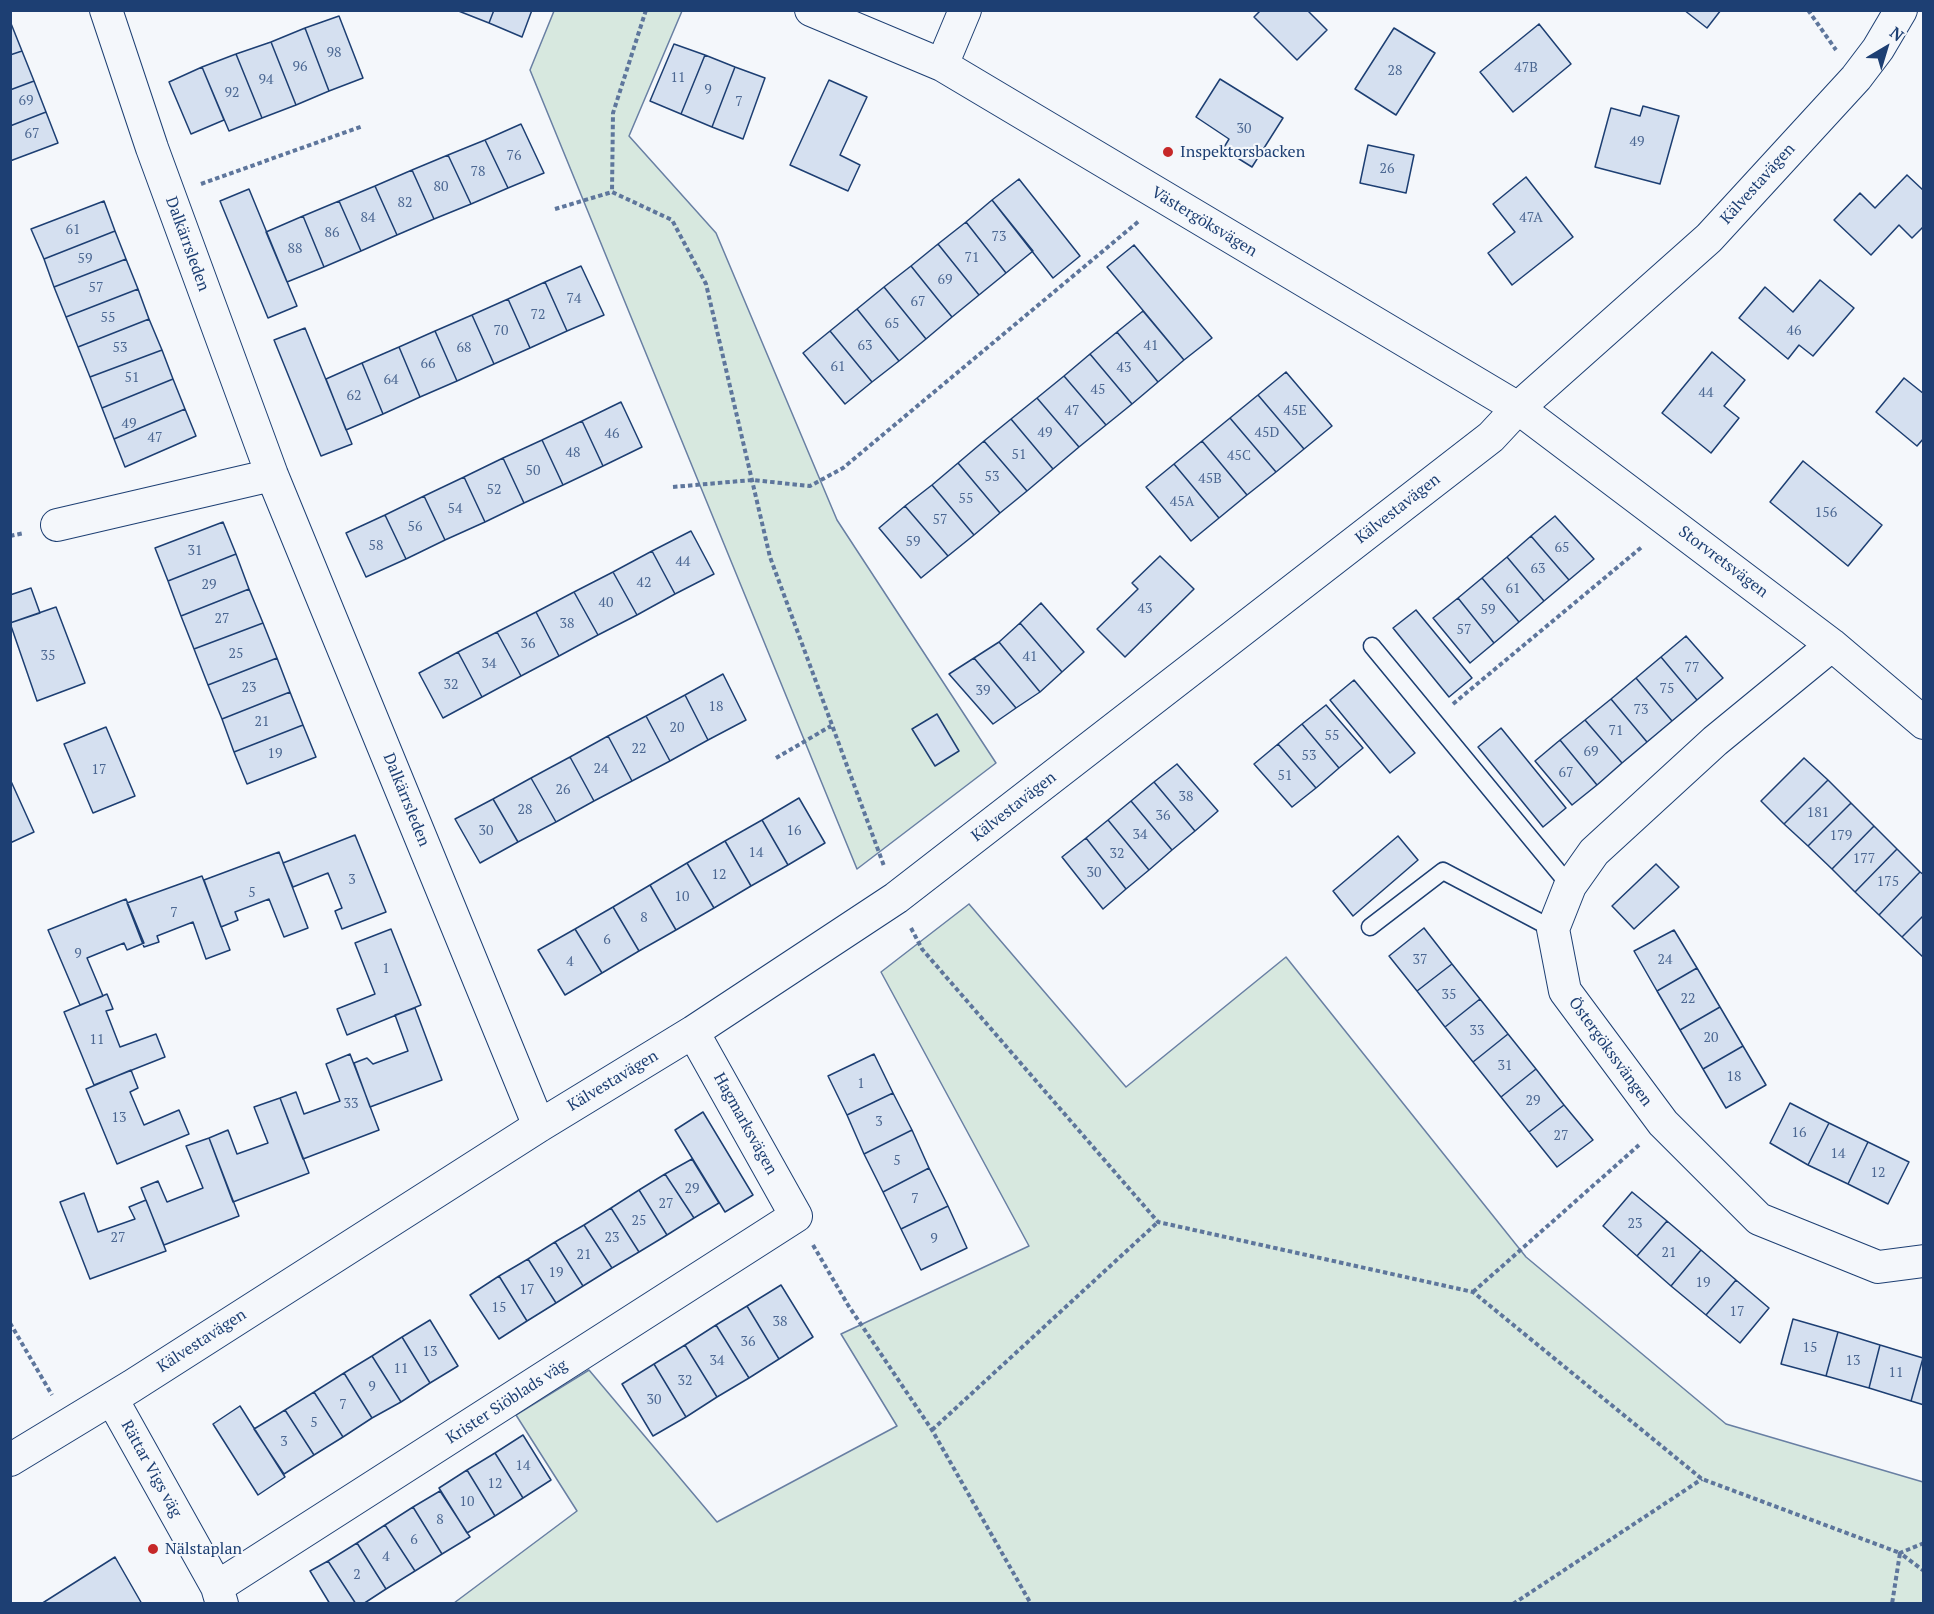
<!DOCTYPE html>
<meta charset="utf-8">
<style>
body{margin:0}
#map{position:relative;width:1934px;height:1614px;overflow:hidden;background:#f4f7fb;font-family:"PT Serif",serif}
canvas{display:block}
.frame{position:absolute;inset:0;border:12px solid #1d3f73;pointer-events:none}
.north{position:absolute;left:1856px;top:18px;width:60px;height:60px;-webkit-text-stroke:4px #f4f7fb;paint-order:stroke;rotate:38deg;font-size:16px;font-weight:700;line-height:24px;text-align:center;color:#1d3f73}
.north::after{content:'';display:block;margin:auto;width:21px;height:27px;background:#1d3f73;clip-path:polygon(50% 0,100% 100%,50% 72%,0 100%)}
</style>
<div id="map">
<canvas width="1934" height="1614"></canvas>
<div class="frame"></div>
<div class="north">N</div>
</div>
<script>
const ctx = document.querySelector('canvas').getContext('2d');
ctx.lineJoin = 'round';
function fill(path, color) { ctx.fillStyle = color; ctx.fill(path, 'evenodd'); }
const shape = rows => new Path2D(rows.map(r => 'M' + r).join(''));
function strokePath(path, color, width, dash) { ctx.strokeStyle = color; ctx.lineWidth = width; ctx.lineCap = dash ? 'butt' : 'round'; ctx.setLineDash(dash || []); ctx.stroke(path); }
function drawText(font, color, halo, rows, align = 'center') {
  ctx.font = font + ' "PT Serif",serif'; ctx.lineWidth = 4.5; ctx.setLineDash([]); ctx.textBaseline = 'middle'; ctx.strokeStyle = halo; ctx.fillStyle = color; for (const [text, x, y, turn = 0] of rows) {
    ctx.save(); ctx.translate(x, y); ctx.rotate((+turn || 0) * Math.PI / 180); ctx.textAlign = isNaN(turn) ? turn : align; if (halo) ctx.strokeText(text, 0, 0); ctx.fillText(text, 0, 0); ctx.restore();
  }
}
const green = shape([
 [554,11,682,11,629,136,716,233,837,520,996,763,857,869,530,70,554,11],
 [969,904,1126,1087,1286,957,1526,1257,1726,1424,1923,1482,1923,1603,454,1603,577,1511,516,1415,589,1370,717,1522,897,1426,841,1334,1029,1246,881,972,969,904]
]);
const building = shape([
 [456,10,494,10,489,23,456,10],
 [494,10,532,10,522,37,489,23,494,10],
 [1261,10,1307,10,1327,30,1297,60,1254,17,1261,10],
 [1684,10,1721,10,1707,28,1684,10],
 [339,16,363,78,329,91,305,28,339,16],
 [10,21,22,51,10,55,10,21],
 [1539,24,1571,64,1513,112,1480,72,1539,24],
 [305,28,329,91,296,105,271,42,305,28],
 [1394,28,1435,53,1396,115,1355,89,1394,28],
 [271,42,296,105,262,118,236,54,271,42],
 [674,44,705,55,681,114,650,101,674,44],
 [22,51,34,81,10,90,10,55,22,51],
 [236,54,262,118,229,131,202,67,236,54],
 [705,55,735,67,712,127,681,114,705,55],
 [202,67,224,120,191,134,169,82,202,67],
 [735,67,765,78,743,139,712,127,735,67],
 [1220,79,1283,118,1252,167,1223,149,1229,139,1196,117,1220,79],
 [829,80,867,97,840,155,860,165,848,191,790,165,829,80],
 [34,81,46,112,10,126,10,90,34,81],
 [1643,106,1679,116,1660,184,1595,167,1611,108,1640,116,1643,106],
 [46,112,58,143,10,161,10,126,46,112],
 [521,124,544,173,508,188,485,140,521,124],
 [485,140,508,188,471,204,448,155,485,140],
 [1368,145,1414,155,1406,193,1360,183,1368,145],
 [448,155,471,204,434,219,412,170,448,155],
 [412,170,434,219,397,235,375,186,412,170],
 [1907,175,1924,191,1924,226,1912,238,1899,225,1871,255,1834,220,1860,193,1875,208,1907,175],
 [1526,177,1573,237,1512,285,1488,253,1515,232,1493,204,1526,177],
 [1019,179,1080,256,1053,278,992,200,1019,179],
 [375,186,397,235,361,251,339,201,375,186],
 [249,189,297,306,268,318,220,201,249,189],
 [992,200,1033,251,1006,273,966,222,992,200],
 [104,201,115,231,44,259,31,229,104,201],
 [339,201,361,251,324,267,303,216,339,201],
 [303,216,324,267,287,282,266,232,303,216],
 [966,222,1006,273,979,295,938,244,966,222],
 [115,231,126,259,54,287,44,259,115,231],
 [938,244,979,295,952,317,911,266,938,244],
 [1134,245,1212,338,1184,360,1107,267,1134,245],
 [126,259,138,289,66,317,54,287,126,259],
 [581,266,604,315,567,331,545,282,581,266],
 [911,266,952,317,926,339,884,287,911,266],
 [1820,280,1854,308,1813,356,1799,345,1788,359,1739,318,1765,287,1793,312,1820,280],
 [545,282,567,331,530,348,508,299,545,282],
 [884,287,926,339,899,361,857,309,884,287],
 [138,289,149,319,78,347,66,317,138,289],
 [508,299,530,348,494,364,472,315,508,299],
 [857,309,899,361,872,382,830,331,857,309],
 [1143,311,1184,360,1158,382,1117,332,1143,311],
 [472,315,494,364,457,381,435,331,472,315],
 [149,319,162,350,90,377,78,347,149,319],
 [305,328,352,444,321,456,274,340,305,328],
 [435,331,457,381,420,397,399,347,435,331],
 [830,331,872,382,845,404,803,353,830,331],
 [1117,332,1158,382,1132,404,1090,354,1117,332],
 [399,347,420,397,383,414,362,363,399,347],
 [162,350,173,379,102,408,90,377,162,350],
 [1712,352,1745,380,1724,406,1739,418,1711,453,1662,413,1712,352],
 [1090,354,1132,404,1106,425,1064,376,1090,354],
 [362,363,383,414,346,430,326,379,362,363],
 [1286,372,1332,426,1304,449,1258,395,1286,372],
 [1064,376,1106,425,1079,447,1037,398,1064,376],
 [1904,378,1924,394,1924,438,1917,446,1876,412,1904,378],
 [173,379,185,409,114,439,102,408,173,379],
 [1258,395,1304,449,1276,472,1230,418,1258,395],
 [1037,398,1079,447,1053,469,1011,419,1037,398],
 [621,402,642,447,603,466,582,421,621,402],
 [185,409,196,436,125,467,114,439,185,409],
 [1230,418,1276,472,1247,495,1202,441,1230,418],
 [1011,419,1053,469,1027,491,984,441,1011,419],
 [582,421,603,466,563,485,542,440,582,421],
 [542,440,563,485,524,503,503,458,542,440],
 [984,441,1027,491,1000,513,958,463,984,441],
 [1202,441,1247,495,1219,518,1174,464,1202,441],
 [503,458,524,503,485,522,464,477,503,458],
 [1803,461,1882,525,1848,566,1770,502,1803,461],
 [958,463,1000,513,974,535,932,485,958,463],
 [1174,464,1219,518,1191,541,1146,487,1174,464],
 [464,477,485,522,445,540,424,496,464,477],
 [932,485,974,535,948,556,905,506,932,485],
 [424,496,445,540,406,559,385,515,424,496],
 [905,506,948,556,921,578,879,528,905,506],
 [385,515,406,559,366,577,346,533,385,515],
 [1555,516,1594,559,1569,580,1531,536,1555,516],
 [223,522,236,554,168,581,155,548,223,522],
 [691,531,714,574,675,594,652,551,691,531],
 [1531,536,1569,580,1544,601,1507,557,1531,536],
 [652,551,675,594,637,615,613,572,652,551],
 [236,554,249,589,181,616,168,581,236,554],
 [1160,556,1194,589,1125,657,1097,629,1138,589,1132,583,1160,556],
 [1507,557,1544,601,1519,622,1482,578,1507,557],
 [613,572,637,615,598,635,574,592,613,572],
 [1482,578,1519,622,1494,643,1458,598,1482,578],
 [31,588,40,613,10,623,10,595,31,588],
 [249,589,263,623,194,649,181,616,249,589],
 [574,592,598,635,559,656,536,612,574,592],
 [1458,598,1494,643,1470,663,1433,618,1458,598],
 [1041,603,1084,652,1062,672,1020,623,1041,603],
 [56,607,85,683,37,701,10,623,56,607],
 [1416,610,1472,678,1449,697,1393,628,1416,610],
 [536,612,559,656,521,676,497,632,536,612],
 [263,623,277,658,208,685,194,649,263,623],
 [1020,623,1062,672,1040,692,999,642,1020,623],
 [497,632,521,676,482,697,458,652,497,632],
 [1686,636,1723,678,1697,700,1661,657,1686,636],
 [999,642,1040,692,1016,708,974,658,999,642],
 [458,652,482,697,443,718,419,673,458,652],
 [1661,657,1697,700,1672,721,1636,678,1661,657],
 [277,658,290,692,222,719,208,685,277,658],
 [974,658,1016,708,993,724,949,674,974,658],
 [723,674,746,720,708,740,685,695,723,674],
 [1636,678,1672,721,1647,742,1611,699,1636,678],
 [1354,680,1415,753,1390,773,1330,700,1354,680],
 [290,692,303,725,234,752,222,719,290,692],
 [685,695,708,740,670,761,646,716,685,695],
 [1611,699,1647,742,1622,763,1585,720,1611,699],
 [1326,705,1363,748,1339,768,1302,724,1326,705],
 [937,714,959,751,935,766,912,729,937,714],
 [646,716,670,761,632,781,608,736,646,716],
 [1585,720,1622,763,1597,785,1560,740,1585,720],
 [1302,724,1339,768,1316,788,1278,744,1302,724],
 [303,725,316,757,247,784,234,752,303,725],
 [106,727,135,796,93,813,64,744,106,727],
 [1501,728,1566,808,1543,827,1478,747,1501,728],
 [608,736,632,781,594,801,570,757,608,736],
 [1560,740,1597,785,1572,805,1535,761,1560,740],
 [1278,744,1316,788,1292,807,1254,764,1278,744],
 [570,757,594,801,556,822,531,778,570,757],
 [1804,758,1828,780,1784,824,1761,801,1804,758],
 [1177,764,1218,811,1195,831,1154,782,1177,764],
 [531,778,556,822,518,842,493,799,531,778],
 [10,779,34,832,10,843,10,779],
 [1828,780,1851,803,1808,846,1784,824,1828,780],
 [1154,782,1195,831,1172,850,1131,801,1154,782],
 [799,798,825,843,788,865,762,820,799,798],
 [493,799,518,842,480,863,455,819,493,799],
 [1131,801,1172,850,1149,870,1108,820,1131,801],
 [1851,803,1874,826,1832,869,1808,846,1851,803],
 [762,820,788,865,751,886,725,841,762,820],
 [1108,820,1149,870,1126,889,1086,838,1108,820],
 [1874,826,1897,849,1855,892,1832,869,1874,826],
 [355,835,386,912,342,929,335,911,342,908,328,873,293,887,283,863,355,835],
 [1398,836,1418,860,1353,916,1333,891,1398,836],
 [1086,838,1126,889,1103,909,1062,857,1086,838],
 [725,841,751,886,714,908,687,863,725,841],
 [1897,849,1920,872,1879,915,1855,892,1897,849],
 [279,852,308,928,284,937,269,899,235,912,238,920,221,927,204,880,279,852],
 [687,863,714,908,676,930,650,885,687,863],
 [1656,864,1679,887,1634,929,1612,906,1656,864],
 [1920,872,1924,875,1924,915,1902,937,1879,915,1920,872],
 [202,876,230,950,206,959,193,922,157,936,159,942,144,947,127,903,202,876],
 [650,885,676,930,639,951,613,907,650,885],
 [126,899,144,943,127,950,124,943,87,958,103,996,80,1005,48,930,126,899],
 [613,907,639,951,602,973,575,929,613,907],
 [1924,915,1924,958,1902,937,1924,915],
 [1424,928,1452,964,1417,991,1389,956,1424,928],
 [391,929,421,1005,347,1035,337,1009,375,994,355,943,391,929],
 [575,929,602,973,565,995,538,950,575,929],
 [1674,930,1697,968,1657,991,1634,951,1674,930],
 [1452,964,1480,999,1445,1027,1417,991,1452,964],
 [1697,968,1720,1007,1680,1030,1657,991,1697,968],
 [107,994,113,1009,106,1011,120,1047,156,1034,165,1057,94,1085,64,1012,107,994],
 [1480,999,1508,1034,1473,1062,1445,1027,1480,999],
 [1720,1007,1743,1046,1703,1069,1680,1030,1720,1007],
 [415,1008,442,1080,370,1107,354,1063,367,1058,373,1064,408,1051,395,1015,415,1008],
 [1508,1034,1536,1069,1501,1097,1473,1062,1508,1034],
 [1743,1046,1766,1085,1726,1108,1703,1069,1743,1046],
 [350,1054,379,1130,303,1159,280,1098,296,1092,304,1114,340,1101,326,1064,350,1054],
 [874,1054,893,1093,847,1115,828,1076,874,1054],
 [1536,1069,1564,1105,1529,1132,1501,1097,1536,1069],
 [131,1070,138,1088,130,1092,144,1125,179,1110,189,1134,117,1164,86,1089,131,1070],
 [893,1093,912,1130,864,1154,847,1115,893,1093],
 [280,1098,309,1173,233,1202,209,1138,228,1130,237,1154,268,1143,254,1107,280,1098],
 [1790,1103,1829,1123,1808,1165,1770,1143,1790,1103],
 [1564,1105,1593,1140,1557,1167,1529,1132,1564,1105],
 [703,1112,753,1195,725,1212,675,1130,703,1112],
 [1829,1123,1868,1142,1848,1184,1808,1165,1829,1123],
 [912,1130,929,1168,883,1192,864,1154,912,1130],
 [209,1138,239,1216,164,1245,141,1188,158,1181,167,1202,203,1188,186,1146,209,1138],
 [1868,1142,1909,1162,1888,1204,1848,1184,1868,1142],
 [692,1159,719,1203,694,1218,665,1174,692,1159],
 [929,1168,948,1206,901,1229,883,1192,929,1168],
 [665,1174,694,1218,667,1235,639,1190,665,1174],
 [639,1190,667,1235,639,1252,611,1208,639,1190],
 [1632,1192,1667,1221,1637,1256,1603,1226,1632,1192],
 [84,1193,98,1232,135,1219,129,1207,146,1200,166,1251,90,1279,60,1202,84,1193],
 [948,1206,967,1248,921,1270,901,1229,948,1206],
 [611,1208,639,1252,612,1268,584,1225,611,1208],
 [1667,1221,1701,1250,1671,1286,1637,1256,1667,1221],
 [584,1225,612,1268,583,1286,555,1242,584,1225],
 [555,1242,583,1286,556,1303,528,1259,555,1242],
 [1701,1250,1736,1280,1706,1315,1671,1286,1701,1250],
 [528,1259,556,1303,527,1321,499,1276,528,1259],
 [499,1276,527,1321,499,1339,470,1295,499,1276],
 [1736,1280,1769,1308,1740,1343,1706,1315,1736,1280],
 [781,1285,813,1337,779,1359,747,1306,781,1285],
 [747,1306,779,1359,749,1378,716,1325,747,1306],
 [1793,1319,1838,1332,1826,1376,1781,1364,1793,1319],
 [430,1320,458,1366,430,1383,402,1337,430,1320],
 [716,1325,749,1378,717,1397,685,1345,716,1325],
 [1838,1332,1880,1345,1869,1388,1826,1376,1838,1332],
 [402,1337,430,1383,401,1402,372,1356,402,1337],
 [685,1345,717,1397,686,1417,654,1364,685,1345],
 [1880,1345,1923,1358,1911,1401,1869,1388,1880,1345],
 [372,1356,401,1402,372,1418,344,1373,372,1356],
 [1923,1358,1924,1359,1924,1405,1911,1401,1923,1358],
 [654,1364,686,1417,653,1436,622,1384,654,1364],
 [344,1373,372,1418,343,1437,314,1392,344,1373],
 [314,1392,343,1437,314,1455,285,1410,314,1392],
 [240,1406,285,1477,258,1495,213,1424,240,1406],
 [285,1410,314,1455,284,1474,254,1429,285,1410],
 [523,1435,551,1480,523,1498,495,1453,523,1435],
 [495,1453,523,1498,495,1516,467,1470,495,1453],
 [467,1470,495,1516,467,1533,439,1488,467,1470],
 [440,1491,470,1537,442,1554,413,1507,440,1491],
 [413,1507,442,1554,415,1571,385,1525,413,1507],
 [385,1525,415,1571,386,1589,357,1543,385,1525],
 [357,1543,386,1589,363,1604,356,1604,328,1561,357,1543],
 [115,1557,142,1604,41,1604,115,1557],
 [328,1561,356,1604,330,1604,310,1571,328,1561]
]);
const path = shape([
 [646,10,613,113,612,192,672,220,706,284,770,557,884,866],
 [1808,10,1836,50],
 [201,184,363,126],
 [555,209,612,192],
 [673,487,752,480,810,486,843,468,1139,221],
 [10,536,24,533],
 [1453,704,1643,546],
 [776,758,831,726],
 [911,928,922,949,1158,1222,1473,1292,1702,1479,1900,1553,1892,1604],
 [813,1245,848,1305,932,1430,1031,1604],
 [1473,1292,1639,1145],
 [10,1323,52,1395],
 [932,1430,1158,1222],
 [1924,1543,1900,1553,1924,1571],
 [1513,1604,1702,1479]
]);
const service = shape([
 [1372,646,1570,886],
 [1370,927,1443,871,1553,929]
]);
const minor = shape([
 [106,10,152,148,272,475,539,1126],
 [811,10,942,65],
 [965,10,942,65,1518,408,1832,645,1924,723],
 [57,525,272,475],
 [1832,645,1715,741,1594,852,1570,886,1553,929,1565,991,1663,1123,1759,1219,1878,1267,1924,1261],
 [112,1399,217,1587,222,1604],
 [10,1460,132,1386,539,1126,693,1032,896,898,1491,437,1518,408,1709,238,1856,78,1878,49,1901,10],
 [217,1587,796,1216,693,1032]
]);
const markers = [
 [1168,152,6,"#c62828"],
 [153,1549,6,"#c62828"]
];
const numberNames = [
 ["98",334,53],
 ["96",300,67],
 ["47B",1526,68],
 ["28",1395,71],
 ["11",678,78],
 ["94",266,80],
 ["9",708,90],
 ["92",232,93],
 ["69",26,101],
 ["7",739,102],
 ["30",1244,129],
 ["67",32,134],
 ["49",1637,142],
 ["76",514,156],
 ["26",1387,169],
 ["78",478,172],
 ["80",441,187],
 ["82",405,203],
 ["84",368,218],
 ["47A",1531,218],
 ["61",73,230],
 ["86",332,233],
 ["73",999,237],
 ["88",295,249],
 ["71",972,258],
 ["59",85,259],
 ["69",945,280],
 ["57",96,288],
 ["74",574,299],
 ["67",918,302],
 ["72",538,315],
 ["55",108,318],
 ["65",892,324],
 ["70",501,331],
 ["46",1794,331],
 ["63",865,346],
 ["41",1151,346],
 ["53",120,348],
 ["68",464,348],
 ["66",428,364],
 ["61",838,367],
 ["43",1124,368],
 ["51",132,378],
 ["64",391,380],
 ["45",1098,390],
 ["44",1706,393],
 ["62",354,396],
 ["47",1072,411],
 ["45E",1295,411],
 ["49",129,424],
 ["49",1045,433],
 ["45D",1267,433],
 ["46",612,434],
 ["47",155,438],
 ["48",573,453],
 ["51",1019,455],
 ["45C",1239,456],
 ["50",533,471],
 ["53",992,477],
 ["45B",1210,479],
 ["52",494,490],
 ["55",966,499],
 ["45A",1182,502],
 ["54",455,509],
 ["156",1826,513],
 ["57",940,520],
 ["56",415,527],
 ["59",913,542],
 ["58",376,546],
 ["65",1562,548],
 ["31",195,551],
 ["44",683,562],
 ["63",1538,569],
 ["42",644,583],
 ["29",209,585],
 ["61",1513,589],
 ["40",606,603],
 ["43",1145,609],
 ["59",1488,610],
 ["27",222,619],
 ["38",567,624],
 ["57",1464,630],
 ["36",528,644],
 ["25",236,654],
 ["35",48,656],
 ["41",1030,657],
 ["34",489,664],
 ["77",1692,668],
 ["32",451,685],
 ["23",249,688],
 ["75",1667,689],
 ["39",983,691],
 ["18",716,707],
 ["73",1641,710],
 ["21",262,722],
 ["20",677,728],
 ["71",1616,731],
 ["55",1332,736],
 ["22",639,749],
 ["69",1591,752],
 ["19",275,754],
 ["53",1309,756],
 ["24",601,769],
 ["17",99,770],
 ["67",1566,773],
 ["51",1285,776],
 ["26",563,790],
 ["38",1186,797],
 ["28",525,810],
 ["181",1818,813],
 ["36",1163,816],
 ["30",486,831],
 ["16",794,831],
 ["34",1140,835],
 ["179",1841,836],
 ["14",756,853],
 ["32",1117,854],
 ["177",1864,859],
 ["30",1094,873],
 ["12",719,875],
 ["3",352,880],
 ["175",1888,882],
 ["5",252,893],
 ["10",682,897],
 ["7",174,913],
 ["8",644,918],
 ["6",607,940],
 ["9",78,954],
 ["37",1420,960],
 ["24",1665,960],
 ["4",570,962],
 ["1",386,969],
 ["35",1449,995],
 ["22",1688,999],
 ["33",1477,1031],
 ["20",1711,1038],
 ["11",97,1040],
 ["31",1505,1066],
 ["18",1734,1077],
 ["1",861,1084],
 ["29",1533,1101],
 ["33",351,1104],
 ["13",119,1118],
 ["3",879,1122],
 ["16",1799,1133],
 ["27",1561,1136],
 ["14",1838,1154],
 ["5",897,1161],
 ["12",1878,1173],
 ["29",692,1189],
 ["7",915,1199],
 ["27",666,1204],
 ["25",639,1221],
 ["23",1635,1224],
 ["27",118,1238],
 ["23",612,1238],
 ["9",934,1239],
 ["21",1669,1253],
 ["21",584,1255],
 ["19",556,1273],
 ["19",1703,1283],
 ["17",527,1290],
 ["15",499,1308],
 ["17",1737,1312],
 ["38",780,1322],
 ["36",748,1342],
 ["15",1810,1348],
 ["13",430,1352],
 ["34",717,1361],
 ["13",1853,1361],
 ["11",401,1369],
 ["11",1896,1373],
 ["32",685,1381],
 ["9",372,1387],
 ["30",654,1400],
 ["7",343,1405],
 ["5",314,1423],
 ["3",284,1442],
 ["14",523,1466],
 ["12",495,1484],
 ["10",467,1502],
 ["8",440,1520],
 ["6",414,1540],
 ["4",386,1557],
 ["2",357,1575]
];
const poiNames = [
 ["Inspektorsbacken",1180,152],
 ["Nälstaplan",165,1549]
];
const streetNames = [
 ["Kälvestavägen",1758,184,-48],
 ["Västergöksvägen",1204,222,31],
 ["Dalkärrsleden",187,244,70],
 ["Kälvestavägen",1398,509,-38],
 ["Storvretsvägen",1723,562,37],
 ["Dalkärrsleden",406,800,68],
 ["Kälvestavägen",1014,807,-38],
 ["Östergökssvängen",1610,1052,54],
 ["Kälvestavägen",613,1081,-31],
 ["Hagmarksvägen",745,1124,61],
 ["Kälvestavägen",202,1341,-33],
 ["Krister Siöblads väg",507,1402,-33],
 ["Rättar Vigs väg",151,1469,61]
];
fill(green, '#d7e8df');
strokePath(green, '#687fa3', 1.5);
fill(building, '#d5e0f0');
strokePath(building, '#1d3f73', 1.5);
strokePath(service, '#1d3f73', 19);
strokePath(minor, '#1d3f73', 34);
strokePath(path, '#5e769c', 4, [4.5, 3]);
strokePath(service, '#f4f7fb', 16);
strokePath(minor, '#f4f7fb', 32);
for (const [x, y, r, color] of markers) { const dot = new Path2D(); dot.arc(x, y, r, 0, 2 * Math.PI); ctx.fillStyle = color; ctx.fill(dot); strokePath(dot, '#f4f7fb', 2); }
drawText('14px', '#4b6792', null, numberNames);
drawText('16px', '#1d3f73', '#f4f7fb', poiNames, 'left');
drawText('16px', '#1d3f73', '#f4f7fb', streetNames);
</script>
